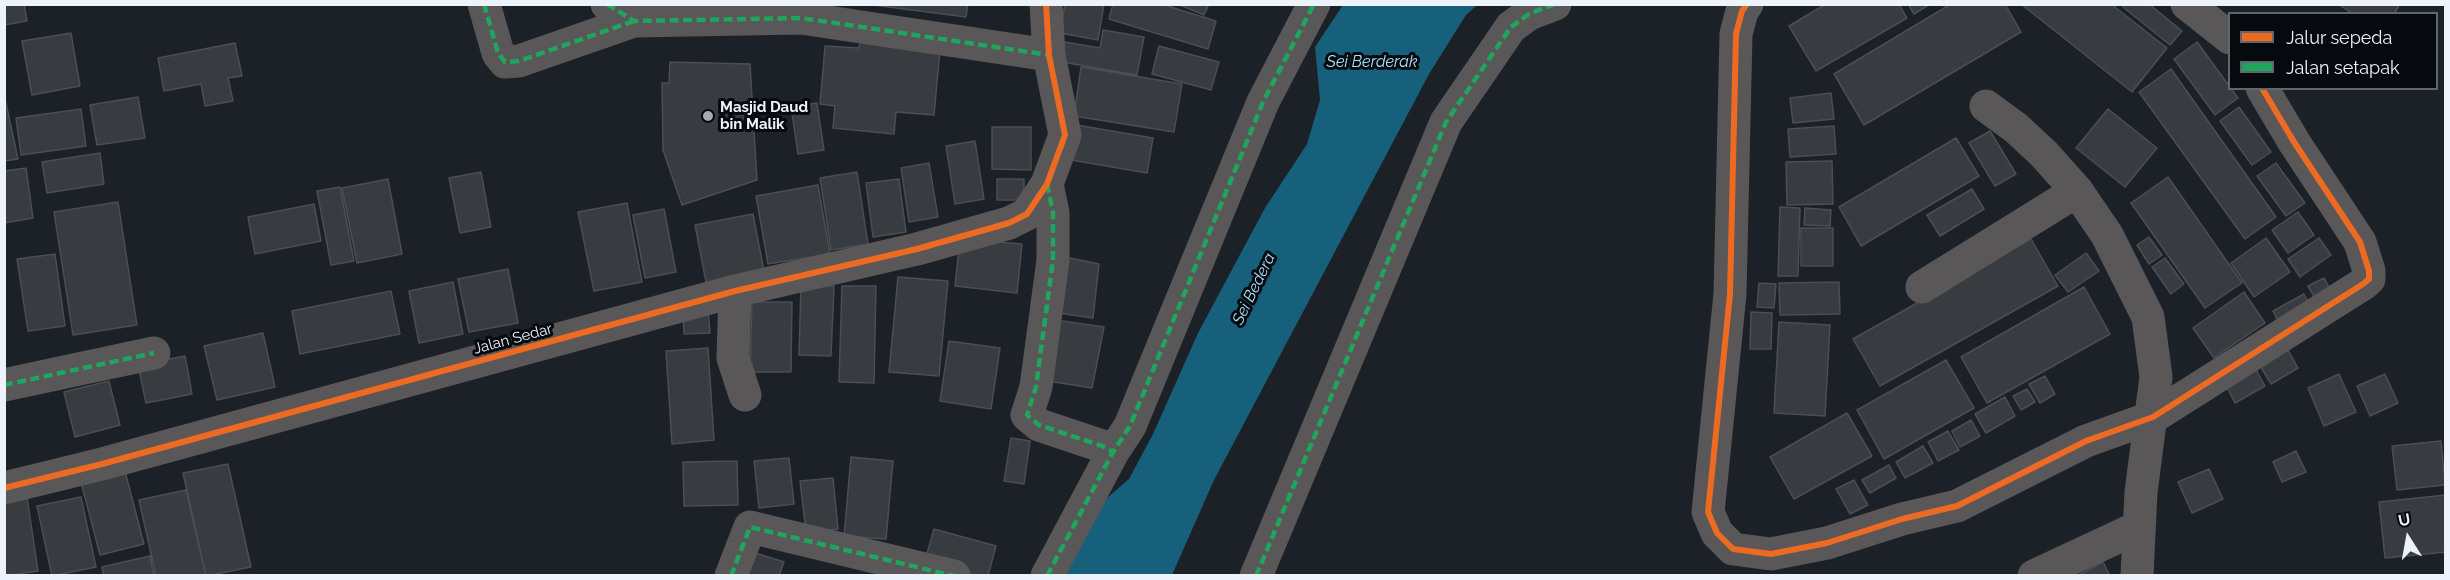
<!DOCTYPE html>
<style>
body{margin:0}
#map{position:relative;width:2450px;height:580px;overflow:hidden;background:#1b2126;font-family:Raleway,sans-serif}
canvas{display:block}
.frame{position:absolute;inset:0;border:6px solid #ecf3fb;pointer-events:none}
.legend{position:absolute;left:2228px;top:12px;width:210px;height:78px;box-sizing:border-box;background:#060a0e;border:2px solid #62676d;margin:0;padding:8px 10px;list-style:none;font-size:18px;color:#ecf3fb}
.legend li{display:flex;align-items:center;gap:12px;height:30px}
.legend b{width:30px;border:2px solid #62676d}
.north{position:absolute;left:2378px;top:508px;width:60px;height:60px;-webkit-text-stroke:4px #060a0e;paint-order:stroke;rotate:349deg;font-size:16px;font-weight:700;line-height:24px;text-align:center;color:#ecf3fb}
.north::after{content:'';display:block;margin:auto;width:21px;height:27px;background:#ecf3fb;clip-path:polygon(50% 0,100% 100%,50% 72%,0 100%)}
</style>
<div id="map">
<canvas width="2450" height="580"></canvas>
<div class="frame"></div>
<ul class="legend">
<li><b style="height:8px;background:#ed6a23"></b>Jalur sepeda</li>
<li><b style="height:8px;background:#20a55d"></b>Jalan setapak</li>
</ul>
<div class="north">U</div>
</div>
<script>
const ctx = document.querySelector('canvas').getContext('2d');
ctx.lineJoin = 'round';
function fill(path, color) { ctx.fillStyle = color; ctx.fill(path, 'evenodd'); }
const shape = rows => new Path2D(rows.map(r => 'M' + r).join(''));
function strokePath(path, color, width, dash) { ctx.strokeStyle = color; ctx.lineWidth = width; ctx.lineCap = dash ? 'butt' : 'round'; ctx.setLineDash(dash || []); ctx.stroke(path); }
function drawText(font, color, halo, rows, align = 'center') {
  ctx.font = font + ' Raleway,sans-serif'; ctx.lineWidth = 6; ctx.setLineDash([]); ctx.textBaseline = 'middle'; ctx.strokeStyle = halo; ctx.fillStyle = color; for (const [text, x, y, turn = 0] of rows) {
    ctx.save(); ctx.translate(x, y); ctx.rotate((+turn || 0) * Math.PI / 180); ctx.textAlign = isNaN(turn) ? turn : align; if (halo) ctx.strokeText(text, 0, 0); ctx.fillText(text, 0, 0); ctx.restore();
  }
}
const water = shape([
 [1343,5,1477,5,1466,15,1429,74,1214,480,1172,575,1057,576,1085,517,1129,479,1153,434,1198,333,1265,208,1307,144,1320,100,1315,47]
]);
const building = shape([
 [4,4,24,4,27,21,4,25,4,4],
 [865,4,968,4,966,17,865,4],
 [1065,4,1104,4,1098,40,1060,33,1065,4],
 [1113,4,1161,4,1216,21,1208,49,1109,19,1113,4],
 [1178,4,1209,4,1204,15,1178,4],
 [1826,4,1899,4,1907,18,1816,71,1789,26,1826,4],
 [1908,4,1930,4,1914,14,1908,4],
 [1951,4,2005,4,2021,32,1864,125,1834,74,1951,4],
 [2021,4,2111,4,2167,48,2132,92,2021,4],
 [2125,4,2149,4,2182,31,2170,45,2123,7,2125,4],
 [2338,4,2400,4,2394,14,2353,14,2338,4],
 [1103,30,1144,37,1137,75,1062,62,1065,42,1100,48,1103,30],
 [71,33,80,86,32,95,22,41,71,33],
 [860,42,940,50,934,115,896,112,894,134,833,128,835,106,820,104,825,46,859,48,860,42],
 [2197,42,2238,98,2215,115,2174,59,2197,42],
 [235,43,242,76,228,78,233,101,205,106,201,84,164,91,158,58,235,43],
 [1159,46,1219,62,1211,90,1152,74,1159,46],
 [670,62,750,64,757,180,682,205,663,150,662,83,669,83,670,62],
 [1081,67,1182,84,1174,132,1074,116,1081,67],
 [2171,69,2276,217,2245,239,2139,92,2171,69],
 [1831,93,1834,119,1793,123,1790,98,1831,93],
 [4,94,18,159,4,161,4,94],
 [138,97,145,138,97,145,90,105,138,97],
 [817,103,824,150,798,154,791,107,817,103],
 [2239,107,2271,152,2252,165,2220,121,2239,107],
 [81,109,86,146,21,155,16,118,81,109],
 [2108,109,2157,148,2125,187,2076,148,2108,109],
 [1077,125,1153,138,1147,173,1071,160,1077,125],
 [1834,126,1836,154,1790,157,1788,129,1834,126],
 [992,127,1031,127,1031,170,992,169,992,127],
 [1990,131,2016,174,1995,186,1969,143,1990,131],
 [1956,138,1979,176,1861,246,1839,207,1956,138],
 [975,141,984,199,955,204,946,146,975,141],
 [100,153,104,184,47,193,42,162,100,153],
 [1832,161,1833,204,1787,205,1786,162,1832,161],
 [929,163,938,217,909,222,901,168,929,163],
 [2276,163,2305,203,2286,216,2257,176,2276,163],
 [26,168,33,218,4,223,4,171,26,168],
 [481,172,491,227,460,233,449,178,481,172],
 [857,172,868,244,831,250,820,178,857,172],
 [2168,177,2242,283,2205,308,2131,203,2168,177],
 [388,179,402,254,357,263,342,188,388,179],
 [899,179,906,232,873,237,866,183,899,179],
 [997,179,1024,179,1024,200,997,200,997,179],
 [818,185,830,254,768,264,756,196,818,185],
 [340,187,354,261,331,265,317,191,340,187],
 [1972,189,1984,209,1940,236,1927,215,1972,189],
 [118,202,137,325,73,335,54,212,118,202],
 [627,203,642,282,594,291,578,212,627,203],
 [314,204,321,241,255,254,248,217,314,204],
 [1780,207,1800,208,1798,276,1778,276,1780,207],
 [1805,208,1831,210,1830,226,1804,225,1805,208],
 [664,209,676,272,645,278,633,215,664,209],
 [2298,212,2314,235,2288,253,2272,230,2298,212],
 [753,214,765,276,707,287,695,225,753,214],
 [1801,228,1833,228,1833,266,1801,266,1801,228],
 [2149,237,2162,255,2149,264,2137,245,2149,237],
 [2266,238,2290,272,2254,297,2231,263,2266,238],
 [2319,238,2331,255,2300,277,2288,259,2319,238],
 [960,239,1022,244,1017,293,955,286,960,239],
 [2031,239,2058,286,1880,386,1853,339,2031,239],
 [2086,253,2099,271,2068,292,2055,275,2086,253],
 [55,254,65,326,28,331,17,259,55,254],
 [1065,257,1099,264,1093,318,1058,313,1065,257],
 [2165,258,2184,284,2171,294,2152,267,2165,258],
 [508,269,518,323,469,332,458,279,508,269],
 [898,277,948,281,939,376,889,372,898,277],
 [2324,278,2334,296,2319,305,2308,286,2324,278],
 [453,282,463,334,419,343,409,291,453,282],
 [1839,282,1840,314,1780,315,1779,283,1839,282],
 [1759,283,1776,284,1774,308,1757,307,1759,283],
 [801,285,834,286,831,356,799,355,801,285],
 [842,286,876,286,874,383,839,382,842,286],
 [2084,287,2110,334,1987,403,1961,357,2084,287],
 [391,291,400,334,300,354,292,311,391,291],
 [2244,292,2265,323,2214,358,2193,328,2244,292],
 [2304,294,2313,311,2282,329,2273,311,2304,294],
 [752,302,792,302,791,372,750,372,752,302],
 [708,308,710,333,684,334,683,310,708,308],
 [1751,312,1772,313,1771,349,1750,349,1751,312],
 [1056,320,1104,327,1092,388,1042,380,1056,320],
 [1779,322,1830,325,1825,416,1774,413,1779,322],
 [263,333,275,387,217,400,204,346,263,333],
 [949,341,1000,348,991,409,940,401,949,341],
 [708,348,714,440,672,444,666,351,708,348],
 [2287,348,2298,368,2271,384,2259,364,2287,348],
 [185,356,192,394,146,403,138,365,185,356],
 [1946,360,1974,408,1884,459,1857,410,1946,360],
 [2255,368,2265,386,2235,403,2225,384,2255,368],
 [2339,374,2356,412,2324,426,2308,388,2339,374],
 [2385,374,2398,403,2370,416,2357,386,2385,374],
 [2045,376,2055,394,2040,403,2029,384,2045,376],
 [109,381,120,425,75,437,64,392,109,381],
 [2027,389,2035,402,2021,410,2013,396,2027,389],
 [2005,397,2015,416,1986,433,1975,414,2005,397],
 [1847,413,1872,456,1794,499,1770,457,1847,413],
 [1971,420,1980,436,1960,447,1952,431,1971,420],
 [1948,431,1959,450,1938,461,1928,442,1948,431],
 [1011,438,1030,441,1024,484,1004,481,1011,438],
 [2441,441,2445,485,2397,490,2392,446,2441,441],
 [1923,446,1933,463,1905,478,1896,462,1923,446],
 [2296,451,2306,472,2282,482,2273,462,2296,451],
 [121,456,144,544,100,555,77,467,121,456],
 [851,457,893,461,886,539,844,536,851,457],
 [789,458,794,504,759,508,754,461,789,458],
 [737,461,738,505,684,506,683,462,737,461],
 [228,464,251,567,206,576,183,473,228,464],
 [1889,465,1896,478,1870,493,1862,480,1889,465],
 [2209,469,2223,499,2192,513,2178,482,2209,469],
 [833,478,838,529,806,532,800,481,833,478],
 [1854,480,1868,505,1850,514,1836,489,1854,480],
 [186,490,206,576,156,576,139,500,186,490],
 [2446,495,2446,552,2385,558,2379,502,2446,495],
 [27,497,38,571,4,576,4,500,27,497],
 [81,497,96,567,52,576,37,506,81,497],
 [934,529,996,546,988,576,971,576,924,564,934,529],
 [746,550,784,562,779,576,737,576,746,550],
 [150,556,154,576,104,576,102,567,150,556],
 [2103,562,2110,576,2077,576,2103,562]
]);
const minor = shape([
 [484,4,498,53,505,62,519,61,634,21],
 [607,4,634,21,801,18,1049,55],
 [1747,4,1742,11,1736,34,1730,294,1708,512,1717,533,1733,549,1771,554,1827,543,1902,519,1957,506,2086,441,2153,417,2363,284,2369,279,2369,271,2360,242,2294,142,2262,88],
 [2187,4,2230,38],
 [1986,106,2016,128,2044,154,2077,191,2107,235,2148,317,2156,377,2141,492,2137,576],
 [1047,184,1053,213,1053,260,1036,387,1027,415,1039,425,1102,446,1113,452],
 [1922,287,2077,191],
 [735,291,733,358,745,395],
 [4,385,154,353],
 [4,488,102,464,735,291,917,249,1009,223,1027,214,1047,184,1065,135,1049,55,1046,4],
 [731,576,750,527,954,576],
 [1047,576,1113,452,1130,426,1263,102,1314,4],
 [1256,576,1446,122,1511,27,1529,14,1555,4],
 [2034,576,2139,527]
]);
const quiet = shape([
 [484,4,498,53,505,62,519,61,634,21],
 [607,4,634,21,801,18,1049,55],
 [1047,184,1053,213,1053,260,1036,387,1027,415,1039,425,1102,446,1113,452],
 [4,385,154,353],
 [731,576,750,527,954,576],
 [1047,576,1113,452,1130,426,1263,102,1314,4],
 [1256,576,1446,122,1511,27,1529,14,1555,4]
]);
const cycleway = shape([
 [1747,4,1742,11,1736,34,1730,294,1708,512,1717,533,1733,549,1771,554,1827,543,1902,519,1957,506,2086,441,2153,417,2363,284,2369,279,2369,271,2360,242,2294,142,2262,88],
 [4,488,102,464,735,291,917,249,1009,223,1027,214,1047,184,1065,135,1049,55,1046,4]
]);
const markers = [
 [708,116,6,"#a3aab0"]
];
const poiNames = [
 ["Masjid Daud",720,107],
 ["bin Malik",720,124]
];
const streetNames = [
 ["Jalan Sedar",513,339,-15]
];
const waterNames = [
 ["Sei Berderak",1372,62],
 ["Sei Bedera",1254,289,-64]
];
fill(water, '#16607b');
fill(building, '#383b40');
strokePath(building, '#4b4e54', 1.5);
strokePath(minor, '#595758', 33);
strokePath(quiet, '#20a55d', 4.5, [9, 4.5]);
strokePath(cycleway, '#ed6a23', 6);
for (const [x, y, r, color] of markers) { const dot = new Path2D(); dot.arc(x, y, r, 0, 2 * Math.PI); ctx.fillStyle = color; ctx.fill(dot); strokePath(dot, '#060a0e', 2); }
drawText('bold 15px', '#ecf3fb', '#060a0e', poiNames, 'left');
drawText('15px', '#ecf3fb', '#060a0e', streetNames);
drawText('italic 16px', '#a8e2fc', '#060a0e', waterNames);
</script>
